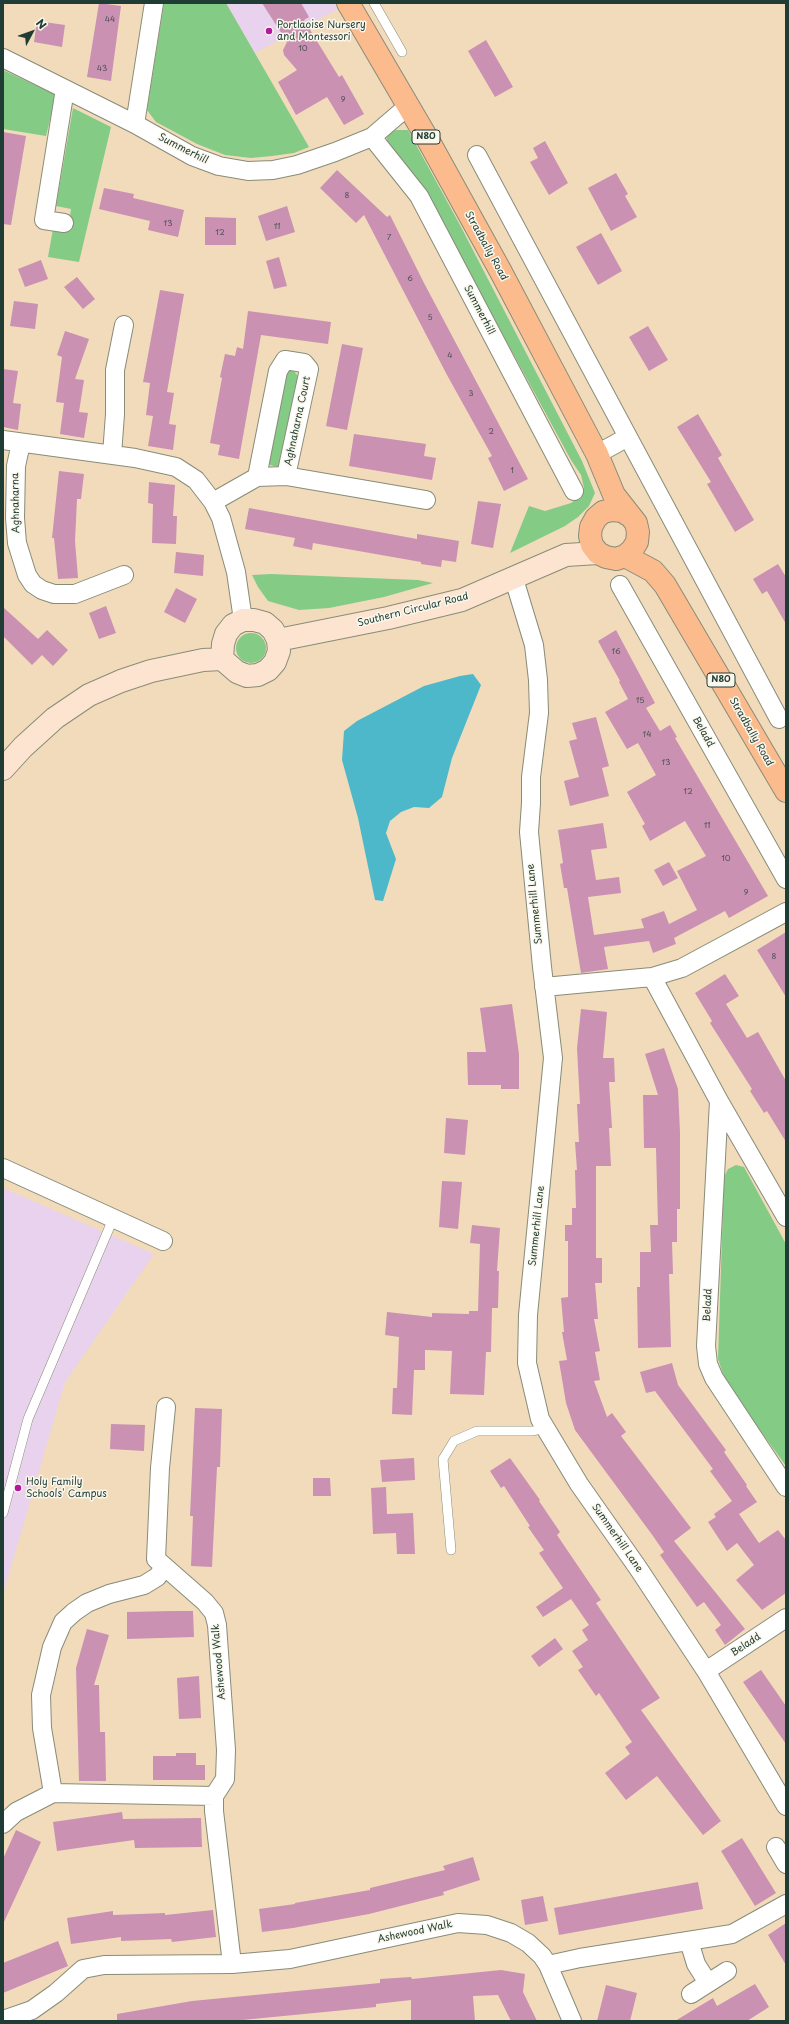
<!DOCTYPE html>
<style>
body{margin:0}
#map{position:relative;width:789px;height:2024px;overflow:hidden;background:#f2dbbb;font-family:"Playpen Sans",sans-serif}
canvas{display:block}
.frame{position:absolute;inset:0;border:4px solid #1f3d34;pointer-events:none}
.north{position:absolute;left:12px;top:12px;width:40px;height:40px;-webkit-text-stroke:3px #fbf7ec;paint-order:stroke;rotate:49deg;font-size:11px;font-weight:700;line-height:16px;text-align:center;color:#1f3d34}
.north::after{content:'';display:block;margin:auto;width:14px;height:18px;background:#1f3d34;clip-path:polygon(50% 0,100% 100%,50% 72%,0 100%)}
</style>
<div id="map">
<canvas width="789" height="2024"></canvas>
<div class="frame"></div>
<div class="north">N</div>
</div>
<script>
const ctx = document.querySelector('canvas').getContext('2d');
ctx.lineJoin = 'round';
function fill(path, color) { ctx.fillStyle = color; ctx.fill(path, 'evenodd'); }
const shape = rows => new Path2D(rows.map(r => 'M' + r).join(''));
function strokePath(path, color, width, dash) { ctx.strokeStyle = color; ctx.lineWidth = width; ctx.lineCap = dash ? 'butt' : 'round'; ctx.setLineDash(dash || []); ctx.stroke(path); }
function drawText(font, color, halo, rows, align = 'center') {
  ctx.font = font + ' "Playpen Sans",sans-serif'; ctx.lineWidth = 3; ctx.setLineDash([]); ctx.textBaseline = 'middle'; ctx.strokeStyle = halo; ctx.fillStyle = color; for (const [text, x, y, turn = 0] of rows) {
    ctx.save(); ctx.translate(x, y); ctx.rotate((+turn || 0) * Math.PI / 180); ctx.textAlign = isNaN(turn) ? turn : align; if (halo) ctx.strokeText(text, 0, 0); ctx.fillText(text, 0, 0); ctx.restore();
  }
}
const built = shape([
 [226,3,334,3,338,9,255,53],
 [3,1188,154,1254,65,1382,3,1594]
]);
const green = shape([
 [164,3,226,3,309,147,294,153,272,156,251,158,225,155,197,144,156,122,147,110],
 [3,70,56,95,46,136,3,129],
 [73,108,111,127,79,262,48,257,53,229,68,231,71,209,56,206],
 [396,130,408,130,460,225,582,461,595,493,589,506,578,517,565,526,510,553,529,506,545,511,571,503,581,496,584,488,581,475,571,460,421,184,386,145,387,137,390,133],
 [287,370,294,371,298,376,283,464,278,468,268,464],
 [271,574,418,580,433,583,384,597,329,608,299,610,268,601,258,587,252,575],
 '236 648a15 15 0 1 1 30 0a15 15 0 1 1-30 0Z',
 [736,1165,744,1167,786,1244,786,1466,727,1385,718,1359,724,1177,728,1169]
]);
const water = shape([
 [473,674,481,685,452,758,442,797,429,808,414,807,401,812,390,821,386,833,396,859,383,901,375,900,358,818,342,760,344,731,357,721,424,686,460,676]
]);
const building = shape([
 [99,3,121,6,111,81,87,77],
 [262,3,301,3,309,17,304,20,339,77,342,75,364,114,344,125,327,97,296,115,278,82,297,70,284,55,283,50,287,42],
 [37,21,65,25,62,47,34,42],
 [486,40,513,87,495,97,468,51],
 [3,132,26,136,11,225,3,224],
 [545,141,568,183,549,195,530,162,538,158,533,148],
 [337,170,387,217,390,215,424,283,528,479,504,491,488,458,492,456,447,375,364,215,356,223,320,188],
 [616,173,628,194,625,196,637,217,611,231,588,188],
 [104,188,134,194,133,198,184,210,178,237,148,230,150,221,99,209],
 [287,206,295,232,266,241,258,216],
 [205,217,236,218,236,245,205,245],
 [601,233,622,271,598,285,576,247],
 [279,257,287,286,274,289,266,261],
 [41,260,48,279,25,287,18,269],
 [77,277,95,299,83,309,64,287],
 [160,290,184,294,167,392,174,393,169,424,176,425,173,450,148,446,153,416,146,415,150,383,143,382],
 [14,301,38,304,35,329,10,326],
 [248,311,331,322,328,344,261,335,239,459,218,455,220,445,210,443,222,378,220,377,225,354,235,356,237,347,243,349],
 [648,326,668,360,649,371,629,337],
 [65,331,89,339,75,379,84,380,79,412,88,413,84,438,60,434,64,403,56,402,62,357,57,355],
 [342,344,363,348,347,430,326,426],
 [3,369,18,371,13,403,21,404,18,430,3,427],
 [698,414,722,455,718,458,754,520,735,532,707,484,711,482,677,427],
 [354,434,426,444,424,456,436,458,432,480,349,466],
 [59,471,84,474,81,499,77,499,75,541,78,578,58,579,54,538,52,538],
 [149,482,175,485,173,516,177,516,176,544,152,543,153,504,148,503],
 [478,501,501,504,493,548,471,544],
 [249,508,417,539,417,534,459,541,456,562,442,560,441,567,421,564,421,562,313,543,312,550,293,546,295,538,245,529],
 [176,552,204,555,203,576,174,573],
 [778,564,786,577,786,624,767,591,762,594,753,579],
 [176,588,197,599,185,623,164,612],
 [106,606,116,633,99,639,89,613],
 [3,607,38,639,47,630,68,650,53,666,42,655,32,665,3,636],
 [616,630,655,703,646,708,660,731,670,725,677,737,675,738,768,896,729,918,725,911,674,938,676,944,653,953,649,941,604,947,608,969,581,973,567,888,564,888,560,864,563,863,558,830,603,823,607,848,591,850,596,880,619,877,621,893,588,897,594,935,644,928,641,919,664,911,669,924,697,910,677,871,706,856,685,821,650,841,642,826,645,824,627,792,656,775,638,743,627,749,605,712,628,699,619,682,620,681,598,641],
 [596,717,609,766,602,768,609,796,570,806,564,781,579,777,569,741,577,739,572,723],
 [669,862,678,878,663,886,654,870],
 [786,932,786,997,757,950],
 [725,974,739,996,726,1004,747,1038,758,1032,786,1081,786,1142,767,1111,764,1113,750,1091,752,1089,710,1023,712,1021,695,993],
 [512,1004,519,1054,519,1089,501,1089,501,1085,468,1085,467,1052,486,1052,480,1008],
 [581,1009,607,1012,603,1058,614,1058,615,1082,609,1082,612,1128,609,1128,611,1166,596,1166,596,1258,602,1258,602,1283,595,1283,598,1319,594,1319,600,1351,595,1352,600,1380,594,1381,607,1417,612,1413,626,1432,621,1436,691,1528,674,1541,745,1629,725,1645,715,1630,721,1625,704,1602,697,1607,660,1555,664,1552,653,1536,575,1430,566,1403,559,1361,567,1360,562,1332,564,1332,561,1298,568,1297,568,1241,565,1241,565,1225,572,1225,572,1208,576,1208,575,1170,577,1170,575,1142,579,1142,577,1104,580,1104,577,1048],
 [664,1048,678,1089,680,1132,680,1209,677,1209,677,1242,672,1242,673,1274,669,1274,671,1347,638,1348,637,1287,640,1287,640,1252,651,1252,650,1225,658,1225,656,1148,644,1148,643,1095,658,1095,645,1054],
 [446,1118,468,1120,465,1155,444,1153],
 [442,1181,462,1182,458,1229,439,1227],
 [472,1225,500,1228,497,1271,499,1271,498,1308,492,1308,491,1352,486,1352,484,1395,450,1394,452,1351,425,1350,425,1370,414,1370,412,1415,392,1414,393,1388,397,1388,399,1337,385,1335,387,1312,432,1317,432,1313,469,1314,469,1311,478,1311,480,1244,470,1243],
 [672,1363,678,1385,726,1450,724,1452,747,1485,746,1486,757,1502,739,1514,759,1543,778,1530,786,1540,786,1593,762,1610,736,1580,754,1565,737,1543,727,1551,708,1522,716,1517,714,1514,732,1501,710,1471,713,1469,655,1391,646,1393,640,1372],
 [195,1408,222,1409,220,1467,217,1467,212,1567,191,1566,193,1516,190,1516],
 [111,1424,145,1425,144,1451,110,1449],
 [414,1458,415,1480,382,1482,380,1460],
 [510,1458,540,1500,539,1501,560,1532,557,1535,601,1600,596,1603,660,1698,641,1710,721,1821,703,1835,657,1776,626,1800,605,1773,630,1754,625,1747,632,1742,599,1693,596,1696,578,1670,583,1667,572,1651,588,1640,582,1630,589,1625,571,1599,543,1617,536,1607,563,1588,539,1553,544,1550,528,1527,530,1526,504,1486,501,1488,490,1471],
 [313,1478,330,1478,331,1496,313,1496],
 [386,1487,387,1514,413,1513,415,1554,397,1554,396,1533,373,1534,371,1488],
 [172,1611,193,1611,194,1637,127,1639,127,1612],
 [87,1629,109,1635,94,1685,99,1685,100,1732,105,1732,106,1781,79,1781,76,1668],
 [555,1638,563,1649,539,1667,531,1656],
 [761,1670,786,1706,786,1744,743,1682],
 [199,1676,201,1718,179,1719,177,1678],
 [176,1753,196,1753,196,1765,205,1765,205,1780,153,1780,153,1756,176,1756],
 [122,1812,123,1819,201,1818,202,1847,135,1848,134,1840,57,1851,53,1822],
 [16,1830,41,1842,3,1924,3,1859],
 [742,1838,776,1893,755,1906,721,1851],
 [473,1857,480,1880,443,1892,444,1895,369,1914,293,1928,262,1932,259,1909,295,1904,295,1903,370,1890,370,1888,445,1870,443,1866],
 [698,1882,703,1909,559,1935,554,1908],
 [543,1896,548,1921,525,1925,521,1900],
 [213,1910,216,1937,172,1942,171,1939,121,1941,121,1937,71,1944,67,1918,113,1911,113,1915,165,1913,165,1915],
 [786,1923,786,1965,768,1935],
 [58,1941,68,1966,3,1993,3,1963],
 [501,1970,525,1974,523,1992,537,2021,511,2021,498,1995,473,1996,475,2021,411,2021,411,2000,376,2004,376,2007,232,2021,117,2021,117,2014,192,2001,380,1983,380,1979,411,1977,412,1979],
 [755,1984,769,2007,747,2021,675,2021,713,1998,717,2006],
 [606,1985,637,1993,630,2021,597,2021]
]);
const service = shape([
 [374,3,402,52],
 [3,1513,28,1419,113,1219],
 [451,1550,443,1459,454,1441,477,1431,533,1431,545,1428]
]);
const minor = shape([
 [3,58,135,124,192,156,219,166,248,171,273,170,297,165,335,152,372,137,408,106],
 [135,124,154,3],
 [372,137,419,196,574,491],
 [477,155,779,719],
 [64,223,44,220,65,89],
 [3,440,135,458,176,467,196,480,213,502,221,518,236,572,243,620],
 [21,443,16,466,15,518,17,543,27,575,33,584,42,590,54,594,75,594,124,575],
 [597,454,628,437],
 [112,455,115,414,115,370,124,325],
 [257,477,278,371,285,360,304,363,309,369,286,476],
 [213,502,257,477,286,476,426,500],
 [514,579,534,645,538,680,539,713,531,777,531,803,529,832,542,967,553,1058,528,1315,527,1363,540,1419,579,1484,638,1568,706,1671,786,1806],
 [620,585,786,879],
 [652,977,719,1101,706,1346,708,1364,714,1378,786,1487],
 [544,987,652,977,682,968,786,912],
 [719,1101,786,1217],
 [3,1168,163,1241],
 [166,1407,160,1468,156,1559,205,1602,214,1613,217,1625,226,1750,225,1779,214,1796,214,1811,232,1964],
 [706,1671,786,1618],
 [53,1793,42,1728,41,1695,52,1647,63,1622,74,1612,87,1603,109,1594,144,1585,157,1577,164,1568],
 [3,1824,16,1812,53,1793,214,1796],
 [776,1847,786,1864],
 [689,1941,696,1964,708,1983],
 [548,1965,580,1958,732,1934,786,1904],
 [691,1994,727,1971],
 [3,2020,32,2010,56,1993,83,1969,104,1965,232,1964,290,1959,458,1923,487,1925,511,1933,528,1943,542,1956,548,1965,572,2021]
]);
const secondary = shape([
 [243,620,254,620,265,623,273,630,278,640,279,651,275,662,268,670,258,675,247,676,237,672,222,659,223,644,226,634,233,625,243,620],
 [278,640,388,618,462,600,566,555,598,553],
 [3,769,23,747,55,718,89,695,121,681,151,671,203,660,222,659]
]);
const primary = shape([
 [348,3,427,138,501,272,597,454,614,495,636,523,638,532,637,542,632,550,625,556,616,559,606,557,598,553,592,545,590,536,591,527,596,518,603,512,612,510,622,511,630,516],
 [625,556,653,571,665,585,786,791]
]);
const markers = [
 [269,31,4,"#b5179e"],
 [18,1488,4,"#b5179e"]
];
const numberNames = [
 ["44",110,20],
 ["10",303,49],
 ["43",102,69],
 ["9",343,100],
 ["8",347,196],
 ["13",168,224],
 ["11",277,227],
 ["12",220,233],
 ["7",389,238],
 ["6",410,279],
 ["5",430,318],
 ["4",450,356],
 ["3",471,394],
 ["2",491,432],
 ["1",512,471],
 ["16",616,652],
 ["15",640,701],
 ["14",647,735],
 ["13",666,763],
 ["12",688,792],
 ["11",707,826],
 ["10",726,859],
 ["9",746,893],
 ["8",774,957]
];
const shields = [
 [426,137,28],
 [721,680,28]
];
const shieldNames = [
 ["N80",426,137],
 ["N80",721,680]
];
const poiNames = [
 ["Portlaoise Nursery",277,25],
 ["and Montessori",277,37],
 ["Holy Family",26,1482],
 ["Schools' Campus",26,1494]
];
const streetNames = [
 ["Summerhill",183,149,27],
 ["Stradbally Road",486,246,61],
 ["Summerhill",479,310,62],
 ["Aghnaharna Court",298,421,-78],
 ["Aghnaharna",16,503,-91],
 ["Southern Circular Road",413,610,-14],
 ["Beladd",703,732,61],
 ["Stradbally Road",751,732,60],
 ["Summerhill Lane",535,904,-96],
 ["Summerhill Lane",537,1226,-84],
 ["Beladd",708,1305,-87],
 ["Summerhill Lane",617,1538,55],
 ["Beladd",746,1645,-34],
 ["Ashewood Walk",219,1662,-95],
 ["Ashewood Walk",415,1932,-12]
];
fill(built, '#e9d2ed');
fill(green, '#84cb86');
fill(water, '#4db8c9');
fill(building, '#ca91b2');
strokePath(service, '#888c78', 10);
strokePath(minor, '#888c78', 20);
strokePath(secondary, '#888c78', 24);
strokePath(primary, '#888c78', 24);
strokePath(service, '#fff', 9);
strokePath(minor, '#fff', 18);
strokePath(secondary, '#fde4d1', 22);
strokePath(primary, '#fbbb8d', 22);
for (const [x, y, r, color] of markers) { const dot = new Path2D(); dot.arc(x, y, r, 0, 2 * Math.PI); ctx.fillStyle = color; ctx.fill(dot); strokePath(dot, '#fbf7ec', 1.5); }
drawText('8px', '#4a5254', null, numberNames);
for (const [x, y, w] of shields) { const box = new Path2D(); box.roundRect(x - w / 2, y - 7, w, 14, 3); ctx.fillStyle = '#fbf7ec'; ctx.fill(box); strokePath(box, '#1f3d34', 1); }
drawText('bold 9px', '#1f3d34', null, shieldNames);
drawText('10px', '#1f3d34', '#fbf7ec', poiNames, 'left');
drawText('10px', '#1f3d34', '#fbf7ec', streetNames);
</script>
